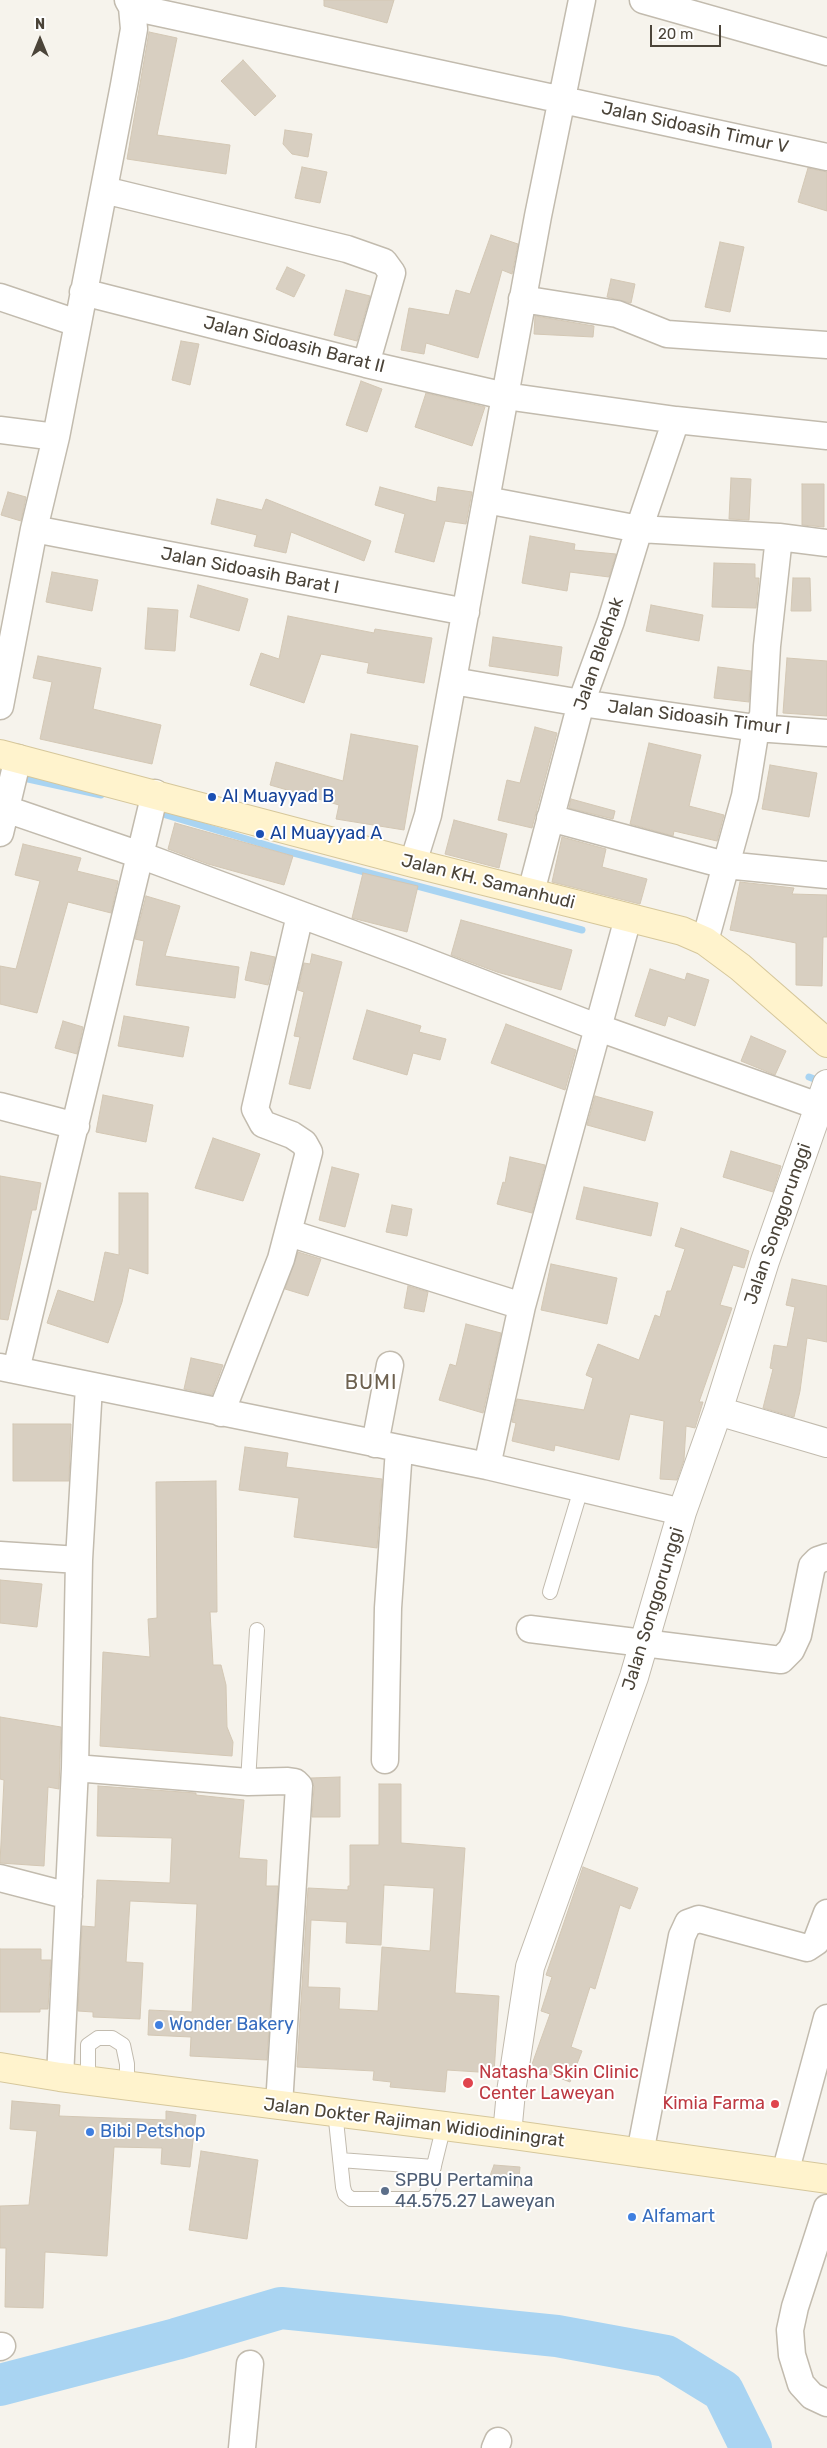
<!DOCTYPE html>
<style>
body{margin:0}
#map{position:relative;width:827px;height:2448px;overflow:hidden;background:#f6f3ec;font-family:Rubik,sans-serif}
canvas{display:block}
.north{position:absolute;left:15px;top:15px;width:50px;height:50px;-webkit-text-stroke:4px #fff;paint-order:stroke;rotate:0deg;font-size:14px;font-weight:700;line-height:20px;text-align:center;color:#4b4439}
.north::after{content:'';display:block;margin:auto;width:18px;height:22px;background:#4b4439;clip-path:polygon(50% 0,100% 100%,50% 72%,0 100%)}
.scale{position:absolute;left:650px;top:25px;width:71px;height:22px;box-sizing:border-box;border:2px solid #4b4439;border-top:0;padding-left:6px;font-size:15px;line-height:18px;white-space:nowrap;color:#4b4439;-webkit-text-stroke:4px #fff;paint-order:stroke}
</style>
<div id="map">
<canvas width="827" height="2448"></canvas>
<div class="north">N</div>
<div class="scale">20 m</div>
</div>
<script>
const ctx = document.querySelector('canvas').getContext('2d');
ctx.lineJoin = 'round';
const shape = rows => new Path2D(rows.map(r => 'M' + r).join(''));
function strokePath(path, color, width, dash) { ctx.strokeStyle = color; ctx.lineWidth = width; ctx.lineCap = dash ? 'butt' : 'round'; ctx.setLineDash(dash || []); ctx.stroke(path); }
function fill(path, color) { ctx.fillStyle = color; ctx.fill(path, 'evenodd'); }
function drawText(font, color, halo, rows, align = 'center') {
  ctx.font = font + ' Rubik,sans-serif'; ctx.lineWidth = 4; ctx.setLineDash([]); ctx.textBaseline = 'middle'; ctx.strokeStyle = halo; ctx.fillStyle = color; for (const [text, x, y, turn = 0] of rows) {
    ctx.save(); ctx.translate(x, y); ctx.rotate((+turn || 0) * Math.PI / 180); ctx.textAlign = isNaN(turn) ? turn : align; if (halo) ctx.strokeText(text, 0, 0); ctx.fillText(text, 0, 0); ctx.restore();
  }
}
const stream = shape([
 [0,773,101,795],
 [156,812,290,852,582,930],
 [809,1077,822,1082]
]);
const river = shape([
 [0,2385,176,2339,281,2308,557,2336,666,2356,723,2391,751,2448]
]);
const building = shape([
 [324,0,394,0,387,23,324,6,324,0],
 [149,32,177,38,157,135,230,145,226,174,127,159,149,32],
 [243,60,276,96,255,116,221,81,243,60],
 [285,130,312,134,308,157,292,154,283,144,285,130],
 [302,167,327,172,320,203,295,198,302,167],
 [808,168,827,172,827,211,798,202,808,168],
 [491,235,518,244,512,274,502,270,478,358,426,343,424,354,401,350,409,308,449,315,456,290,470,294,491,235],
 [720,242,744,247,730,312,705,307,720,242],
 [287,267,305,275,294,297,276,289,287,267],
 [611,279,635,284,631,303,607,297,611,279],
 [346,290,370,296,357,341,334,335,346,290],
 [535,316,594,326,593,337,534,334,535,316],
 [181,341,199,344,190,385,172,380,181,341],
 [361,381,382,389,367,432,346,425,361,381],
 [426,393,485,407,472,446,415,427,426,393],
 [731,478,751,479,749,520,729,519,731,478],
 [802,484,824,484,824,527,802,525,802,484],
 [380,487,436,502,438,487,472,492,466,524,445,521,434,562,395,552,405,514,375,505,380,487],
 [8,492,26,497,21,521,1,515,8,492],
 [217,499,262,510,266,499,371,541,364,561,291,532,286,553,254,546,257,535,211,524,217,499],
 [530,536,575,544,574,550,616,554,609,577,570,572,567,591,522,583,530,536],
 [714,563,755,564,755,578,759,578,756,608,712,607,714,563],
 [52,572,98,580,92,611,46,602,52,572],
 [793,578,810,578,811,611,791,611,793,578],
 [198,585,248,599,239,631,190,617,198,585],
 [651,605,703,615,699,641,646,631,651,605],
 [148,608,178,610,175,651,145,649,148,608],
 [288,616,374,633,375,629,432,638,424,683,367,673,369,663,321,654,304,703,250,685,261,653,279,659,288,616],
 [493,637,562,647,558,676,489,666,493,637],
 [38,656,101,668,93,709,161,725,152,764,40,739,52,682,33,678,38,656],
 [787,658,827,661,827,716,783,713,787,658],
 [718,667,751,671,749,702,714,698,718,667],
 [535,727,557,733,532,828,498,820,507,780,520,783,535,727],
 [351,734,418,746,404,830,336,819,339,805,270,785,276,762,343,781,351,734],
 [649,743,701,755,689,806,724,815,717,841,674,831,673,836,630,824,649,743],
 [770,765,817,773,809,817,762,809,770,765],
 [571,799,615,811,613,819,569,808,571,799],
 [454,820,507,834,499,868,445,854,454,820],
 [175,823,293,856,284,885,208,864,168,849,175,823],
 [562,837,606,849,602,867,647,879,640,904,552,882,562,837],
 [23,844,81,858,77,871,118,881,111,913,68,902,37,1013,0,1004,0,966,16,969,40,881,15,875,23,844],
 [363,873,418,886,407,932,352,918,363,873],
 [740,882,794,888,792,894,827,895,827,937,823,937,822,986,796,985,796,943,730,930,740,882],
 [146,896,180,906,165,956,239,967,235,998,136,985,144,941,135,939,146,896],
 [461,920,572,950,561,990,497,972,451,955,461,920],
 [251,952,275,957,268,985,245,980,251,952],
 [312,954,342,962,310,1089,289,1084,300,1037,294,1036,304,992,298,990,304,963,310,964,312,954],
 [650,969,685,980,687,973,709,980,695,1026,668,1016,665,1026,635,1016,650,969],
 [367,1010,421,1026,419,1032,446,1039,440,1060,413,1053,407,1075,353,1059,367,1010],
 [124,1016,189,1027,183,1057,118,1046,124,1016],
 [63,1021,83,1027,77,1054,55,1048,63,1021],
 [506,1024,576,1050,565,1090,491,1063,506,1024],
 [751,1036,786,1051,775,1075,741,1061,751,1036],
 [103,1095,153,1105,146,1142,96,1132,103,1095],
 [595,1096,653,1112,645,1141,587,1125,595,1096],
 [213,1138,260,1154,243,1201,195,1188,213,1138],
 [731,1151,781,1166,773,1192,723,1177,731,1151],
 [510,1157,545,1165,532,1213,497,1204,503,1182,505,1183,510,1157],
 [332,1167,359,1174,345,1227,319,1220,332,1167],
 [0,1176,41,1183,36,1210,32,1210,8,1320,0,1319,0,1176],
 [584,1187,658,1203,651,1236,576,1219,584,1187],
 [119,1193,148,1193,148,1274,129,1268,122,1302,108,1343,47,1323,58,1290,94,1302,105,1252,119,1255,119,1193],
 [392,1205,412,1209,407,1236,386,1232,392,1205],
 [681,1228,749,1251,744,1268,733,1265,720,1305,732,1308,699,1402,703,1402,695,1428,686,1426,684,1460,677,1480,660,1479,664,1421,630,1414,619,1460,555,1445,554,1451,512,1441,516,1423,512,1422,517,1399,584,1410,593,1378,586,1375,598,1344,639,1360,655,1315,660,1317,667,1291,671,1291,685,1249,675,1246,681,1228],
 [298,1252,321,1259,308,1296,285,1289,298,1252],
 [551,1264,617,1278,607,1324,541,1310,551,1264],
 [792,1279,827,1286,827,1342,807,1338,800,1391,794,1417,763,1408,773,1369,770,1368,774,1345,787,1347,795,1307,786,1305,792,1279],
 [408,1286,428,1292,424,1312,404,1308,408,1286],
 [466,1324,501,1333,483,1413,439,1400,450,1364,456,1366,466,1324],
 [191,1358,223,1365,212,1395,184,1389,191,1358],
 [13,1424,71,1424,69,1481,13,1481,13,1424],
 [245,1447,288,1453,286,1467,382,1479,377,1548,294,1537,299,1498,239,1490,245,1447],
 [216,1481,217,1612,210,1612,213,1665,221,1665,226,1685,227,1727,233,1742,232,1756,100,1746,103,1652,150,1657,148,1619,157,1618,156,1482,216,1481],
 [0,1580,42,1584,37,1627,0,1623,0,1580],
 [0,1717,61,1727,59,1789,48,1787,44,1866,0,1863,4,1780,0,1779,0,1717],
 [340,1777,340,1817,312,1817,314,1787,311,1778,340,1777],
 [379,1784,401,1784,401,1843,465,1848,455,1993,499,1996,494,2073,447,2070,445,2092,390,2087,391,2082,373,2080,374,2071,297,2067,308,1888,348,1890,348,1886,350,1886,350,1845,379,1845,379,1784],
 [384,1885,434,1888,430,1951,382,1947,378,2011,339,2009,340,1988,308,1987,311,1920,347,1922,346,1943,381,1945,384,1885],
 [98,1786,196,1793,196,1795,244,1800,239,1858,267,1860,266,1886,278,1886,267,2060,190,2056,191,2037,148,2035,149,2010,192,2012,197,1904,130,1901,126,1962,143,1963,140,2019,93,2017,93,2012,78,2011,82,1926,95,1927,97,1880,170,1883,172,1838,97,1836,98,1786],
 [583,1867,638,1888,630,1909,620,1905,595,1989,590,1987,571,2047,582,2051,570,2082,531,2067,550,2014,541,2011,552,1977,546,1975,583,1867],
 [0,1949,41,1949,41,1960,51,1960,48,2009,40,2009,40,2012,0,2012,0,1949],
 [12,2101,60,2105,59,2116,166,2120,166,2111,196,2115,190,2167,161,2164,162,2148,114,2147,107,2256,45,2252,43,2308,5,2307,6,2248,0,2248,0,2206,29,2205,37,2131,10,2129,12,2101],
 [201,2151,258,2160,247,2239,189,2230,201,2151],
 [494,2165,520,2167,518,2187,487,2184,494,2165]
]);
const service = shape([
 [550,1592,581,1489],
 [248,1782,257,1630],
 [88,2079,88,2045,98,2038,112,2038,123,2045,127,2064,127,2085],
 [335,2111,343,2187,345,2194,351,2199,422,2199,427,2194,444,2125],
 [340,2160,434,2167]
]);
const minor = shape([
 [643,0,827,52],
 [132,7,827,157],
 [104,190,347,249,384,262,392,273,366,364],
 [83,292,366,364,505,396,676,420,827,436],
 [0,297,77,323],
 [522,299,617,314,667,334,827,345],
 [0,430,56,437],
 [486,500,639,529,779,537,827,543],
 [34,529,466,612],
 [453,681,581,703,756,728,827,733],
 [0,706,34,529,56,437,124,85,134,29,132,7,128,0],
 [0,807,140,855,412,956,599,1028,818,1106],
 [550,818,725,865,827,875],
 [0,833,18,758],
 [413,863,428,815,435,778,538,216,582,0],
 [531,892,581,703,611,621,639,529,676,420],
 [705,941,745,796,756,728,763,716,767,646,779,537],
 [0,1106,76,1126],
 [289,1233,522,1306],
 [0,1367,487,1466,682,1512],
 [16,1370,155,793],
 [221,1413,281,1259,309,1152,304,1143,292,1135,263,1124,255,1109,300,915],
 [375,1444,390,1365],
 [487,1466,522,1306,628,918],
 [0,1555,79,1560],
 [530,1629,781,1660,791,1650,798,1635,812,1566,818,1560,827,1557],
 [385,1760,388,1608,399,1449],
 [75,1768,248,1782,288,1781,295,1782,299,1786,279,2105],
 [0,1878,69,1896],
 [60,2077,75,1768,79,1560,89,1386],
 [640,2153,682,1936,688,1923,699,1919,807,1948,816,1942,827,1913],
 [785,2173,827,2018],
 [827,2208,795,2307,790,2330,792,2355,801,2384,812,2396,827,2403],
 [0,2347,2,2346],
 [242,2448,250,2364],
 [495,2448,498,2441]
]);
const tertiary = shape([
 [718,1411,827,1443],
 [507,2134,511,2092,530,1967,634,1677,682,1512,718,1411,765,1261,827,1084]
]);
const secondary = shape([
 [0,754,413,863,682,931,705,941,740,967,827,1043],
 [0,2067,60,2077,507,2134,827,2179]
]);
const markers = [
 [212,797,5,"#1a4fb4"],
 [260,834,5,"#1a4fb4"],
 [159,2025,5,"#3f7fe0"],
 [468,2083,6,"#e0444e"],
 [775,2104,5,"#e0444e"],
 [90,2132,5,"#3f7fe0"],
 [385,2191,5,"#5c6f8a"],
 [632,2217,5,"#3f7fe0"]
];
const streetNames = [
 ["Jalan Sidoasih Timur V",695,128,12],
 ["Jalan Sidoasih Barat II",294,345,14],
 ["Jalan Sidoasih Barat I",250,571,11],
 ["Jalan Bledhak",599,654,-71],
 ["Jalan Sidoasih Timur I",699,718,7],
 ["Jalan KH. Samanhudi",488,882,14],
 ["Jalan Songgorunggi",778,1224,-71],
 ["Jalan Songgorunggi",653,1609,-73],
 ["Jalan Dokter Rajiman Widiodiningrat",414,2123,7]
];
const transitNames = [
 ["Al Muayyad B",222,797],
 ["Al Muayyad A",270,834]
];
const shopNames = [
 ["Wonder Bakery",169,2025],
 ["Bibi Petshop",100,2132],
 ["Alfamart",642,2217]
];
const healthNames = [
 ["Natasha Skin Clinic",479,2073],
 ["Center Laweyan",479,2094],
 ["Kimia Farma",765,2104,"right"]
];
const serviceNames = [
 ["SPBU Pertamina",395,2181],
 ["44.575.27 Laweyan",395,2202]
];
const quarterNames = [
 ["BUMI",371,1383]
];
strokePath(stream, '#a9d4f2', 7);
strokePath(river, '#a9d4f2', 42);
fill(building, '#d8cfc1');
strokePath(building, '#d3c7b4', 1);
strokePath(service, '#c2bbae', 16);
strokePath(minor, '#c2bbae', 29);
strokePath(tertiary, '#c2bbae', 30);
strokePath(secondary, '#d6c79b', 30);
strokePath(service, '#fff', 14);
strokePath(minor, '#fff', 26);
strokePath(tertiary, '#fff', 28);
strokePath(secondary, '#fff3cd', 28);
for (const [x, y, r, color] of markers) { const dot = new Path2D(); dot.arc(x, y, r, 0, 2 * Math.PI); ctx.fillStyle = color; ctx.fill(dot); strokePath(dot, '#fff', 2); }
drawText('18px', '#4b4439', '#fff', streetNames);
drawText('18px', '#164399', '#fff', transitNames, 'left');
drawText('18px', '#366cbe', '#fff', shopNames, 'left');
drawText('18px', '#be3a42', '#fff', healthNames, 'left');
drawText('18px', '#4e5e75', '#fff', serviceNames, 'left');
ctx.letterSpacing = '1px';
drawText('20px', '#6e6250', '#fff', quarterNames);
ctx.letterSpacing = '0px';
</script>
